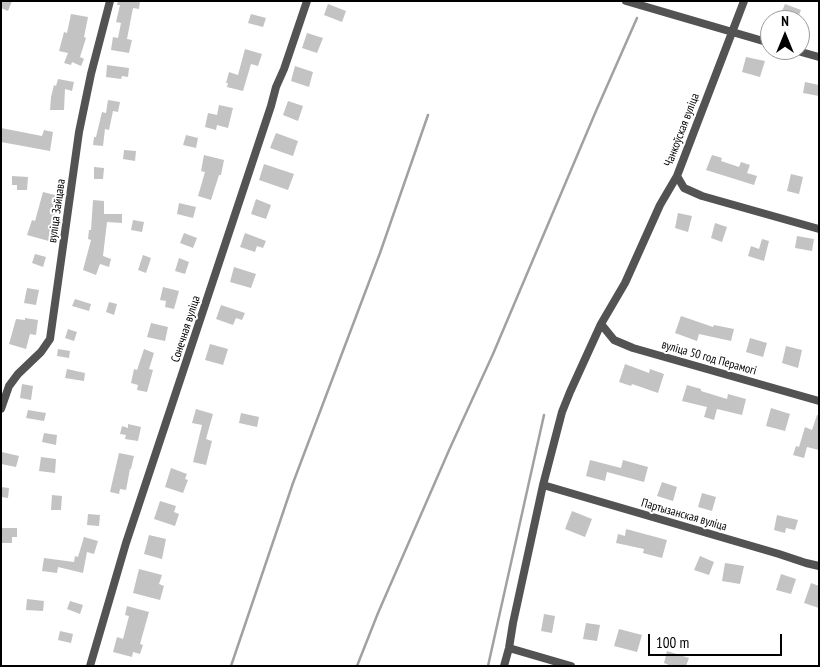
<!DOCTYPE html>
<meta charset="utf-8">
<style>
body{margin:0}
#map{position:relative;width:820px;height:667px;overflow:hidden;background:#fff;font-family:"PT Sans Narrow",sans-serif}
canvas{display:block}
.frame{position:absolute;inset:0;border:2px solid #000;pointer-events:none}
.north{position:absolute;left:760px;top:10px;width:50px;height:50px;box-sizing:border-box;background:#fff;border:1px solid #999;border-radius:50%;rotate:0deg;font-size:14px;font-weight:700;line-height:20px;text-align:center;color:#000}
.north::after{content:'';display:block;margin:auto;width:18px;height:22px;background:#000;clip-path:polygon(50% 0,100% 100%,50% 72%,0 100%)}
.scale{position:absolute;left:648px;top:634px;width:134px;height:22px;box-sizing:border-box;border:2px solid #000;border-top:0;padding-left:6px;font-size:15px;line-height:18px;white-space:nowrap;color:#000;-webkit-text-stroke:4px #fff;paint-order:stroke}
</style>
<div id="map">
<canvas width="820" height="667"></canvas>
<div class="frame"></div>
<div class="north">N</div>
<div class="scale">100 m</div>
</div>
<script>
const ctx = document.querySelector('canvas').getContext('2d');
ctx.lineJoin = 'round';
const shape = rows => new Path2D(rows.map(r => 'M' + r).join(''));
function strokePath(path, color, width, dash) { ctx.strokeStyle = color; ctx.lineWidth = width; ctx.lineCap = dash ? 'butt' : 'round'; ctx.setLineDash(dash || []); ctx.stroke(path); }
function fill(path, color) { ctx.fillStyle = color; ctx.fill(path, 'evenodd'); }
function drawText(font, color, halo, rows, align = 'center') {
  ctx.font = font + ' "PT Sans Narrow",sans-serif'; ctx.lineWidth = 4; ctx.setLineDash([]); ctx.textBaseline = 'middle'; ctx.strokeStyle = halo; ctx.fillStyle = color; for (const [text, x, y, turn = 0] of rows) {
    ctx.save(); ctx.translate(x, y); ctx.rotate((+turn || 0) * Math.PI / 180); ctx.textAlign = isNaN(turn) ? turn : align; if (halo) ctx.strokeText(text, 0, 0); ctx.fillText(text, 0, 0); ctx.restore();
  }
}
const stream = shape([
 [231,666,293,483,380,253,428,115],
 [357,666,378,613,450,448,493,354,596,111,637,18],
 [488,666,544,415]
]);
const building = shape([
 [1,1,12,1,8,11,1,8],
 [118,1,140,1,139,9,133,8,127,39,132,40,129,53,111,50,113,37,118,38,121,23,116,22,120,5,117,5],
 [328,4,346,11,342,22,324,15],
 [785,4,801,10,797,20,792,20,780,16],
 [71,14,88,17,84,37,86,38,80,57,84,59,81,66,72,62,71,65,64,63,68,53,59,51,64,32,67,33],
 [251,14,266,18,263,27,248,23],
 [307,33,323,38,317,53,302,48],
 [245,49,262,54,258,66,251,64,243,91,227,87,228,83,226,83,229,72,238,75],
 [746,57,765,61,760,77,742,72],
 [107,65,129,68,128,77,122,76,121,79,106,77],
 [295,66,313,72,309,87,291,81],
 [58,79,74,82,72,91,65,89,64,110,50,110,51,97,54,85,56,86],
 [805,82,819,85,819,96,803,93],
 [108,100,120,102,118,112,113,111,109,130,105,129,103,146,93,145,94,137,96,137,102,112,106,113],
 [288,101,303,106,298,121,283,115],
 [219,105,233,108,228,128,217,125,216,130,205,127,208,113,217,115],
 [1,128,42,136,44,130,53,132,50,151,1,142],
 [276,133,298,141,293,156,270,148],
 [186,135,198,138,196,148,183,145],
 [124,150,136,151,135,161,123,159],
 [204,155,224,160,221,175,219,175,211,200,198,196,205,172,201,171],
 [712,155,722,158,721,161,739,167,741,162,750,165,747,173,757,176,754,185,706,170],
 [264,164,294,174,288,190,259,180],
 [94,167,104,168,103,179,94,179],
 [791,174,803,177,799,194,787,191],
 [12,176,28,177,27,190,17,190,17,185,12,185],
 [43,192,59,196,50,233,59,236,56,243,27,235,32,220,35,221],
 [256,199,271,205,266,219,251,214],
 [93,200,104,201,104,214,122,214,122,223,107,222,103,256,111,259,109,267,100,264,96,275,83,270,91,240,88,239,89,230,91,230],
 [179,203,196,207,193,218,177,214],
 [678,213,692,216,688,232,675,228],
 [133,220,144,222,142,232,131,230],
 [715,223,727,227,722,242,711,238],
 [184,233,197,238,193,248,180,243],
 [245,233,266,241,263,248,257,246,255,252,240,247],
 [797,236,814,239,812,251,795,248],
 [762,239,769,241,764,261,748,256,751,246,759,249],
 [35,254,46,257,43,267,32,263],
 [143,255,151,258,146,273,138,270],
 [179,258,189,262,185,274,175,271],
 [234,267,256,274,251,288,230,282],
 [163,287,179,291,174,309,165,307,166,301,160,300],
 [27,288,39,290,36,305,24,303],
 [75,299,91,304,89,311,72,306],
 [109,302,117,304,114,315,106,312],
 [221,305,245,313,242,320,236,318,233,325,216,319],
 [681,316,713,327,714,325,734,329,731,341,699,334,697,341,675,333],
 [25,318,38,320,36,335,30,334,26,349,9,344,16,319,25,320],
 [151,323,168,327,165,341,147,337],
 [68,329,77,332,74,341,65,338],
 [750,338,767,343,763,357,746,352],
 [210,344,228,349,223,365,205,360],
 [786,346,802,350,798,368,782,363],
 [58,349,70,351,69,358,57,356],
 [144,349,154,353,149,369,153,370,147,392,137,390,138,385,131,383,134,369,137,370],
 [625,364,649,373,650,369,664,374,658,393,632,384,631,386,619,382],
 [67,369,85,373,84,381,65,378],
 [22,384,33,386,31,400,20,398],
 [687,385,701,389,701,391,727,399,728,394,746,399,742,415,717,409,714,420,704,417,707,407,682,401],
 [771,408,790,414,785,431,766,426],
 [196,409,213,414,206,439,212,441,206,465,193,462,202,425,192,423],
 [28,410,46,413,44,421,26,418],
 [241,413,259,417,257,427,239,423],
 [817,415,819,415,819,450,807,447,804,458,793,455,796,446,799,447,805,427,812,430],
 [128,424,141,427,138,441,125,439,126,435,120,434,122,426,128,428],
 [44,433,57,435,56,445,42,442],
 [2,452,19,456,16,467,1,464],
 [119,453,134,456,131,469,130,469,126,490,120,489,119,494,110,492],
 [41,457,56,459,55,473,39,471],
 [590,460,621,468,623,460,648,467,644,482,607,472,605,481,586,476],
 [171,468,187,474,185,479,188,480,183,493,165,487],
 [662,482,677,487,673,501,657,496],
 [1,487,9,488,8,498,1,497],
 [702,493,716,497,712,511,698,507],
 [52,495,62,496,61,510,51,510],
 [160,501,176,506,174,512,179,514,175,526,154,519],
 [572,511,592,519,585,537,565,529],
 [88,514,100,515,99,526,87,525],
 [777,515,798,520,795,530,786,528,785,533,774,530],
 [1,528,17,528,17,537,12,537,12,543,1,543],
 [626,529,667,540,662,558,643,553,644,549,616,543,618,534,625,536],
 [149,535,166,539,162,559,144,554],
 [84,537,98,541,94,554,87,552,83,573,58,567,57,573,42,571,44,558,74,562,75,556,78,557],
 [700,556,714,562,709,575,694,570],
 [725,563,744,566,740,584,722,581],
 [139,569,162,575,159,584,164,586,160,600,133,593],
 [781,574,796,579,791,594,776,590],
 [811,583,819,586,819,608,804,603],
 [27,599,44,601,43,611,26,610],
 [70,601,83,605,80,614,67,609],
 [127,606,149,612,140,644,143,645,140,654,133,652,132,657,113,652,117,637,123,639,129,616,125,615],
 [544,614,555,616,552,633,541,631],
 [586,623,600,625,597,641,583,639],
 [619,629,642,635,637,652,614,646],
 [60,631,73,634,71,643,58,640],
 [667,651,689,658,686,666,671,666,664,663]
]);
const street = shape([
 [626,1,770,43],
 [744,1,677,176,684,188,702,196,819,229],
 [794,50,819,57],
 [601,324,614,340,633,348,819,401],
 [1,409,9,386,18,374,41,352,50,339,79,132,91,74,110,1],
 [543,485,779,554,806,563,819,566],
 [509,648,571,666],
 [90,666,126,543,271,106,276,87,284,69,307,1],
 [504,666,509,648,513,623,543,485,562,412,570,392,601,324,625,283,660,205,677,176]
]);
const streetNames = [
 ["Чанкоўская вуліца",682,130,-69],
 ["вуліца Зайцава",57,211,-82],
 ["Сонечная вуліца",186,329,-72],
 ["вуліца 50 год Перамогі",709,358,16],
 ["Партызанская вуліца",684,515,16]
];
strokePath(stream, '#a1a1a1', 2.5);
fill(building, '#c3c3c3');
strokePath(street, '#535353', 8);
drawText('12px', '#000', '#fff', streetNames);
</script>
